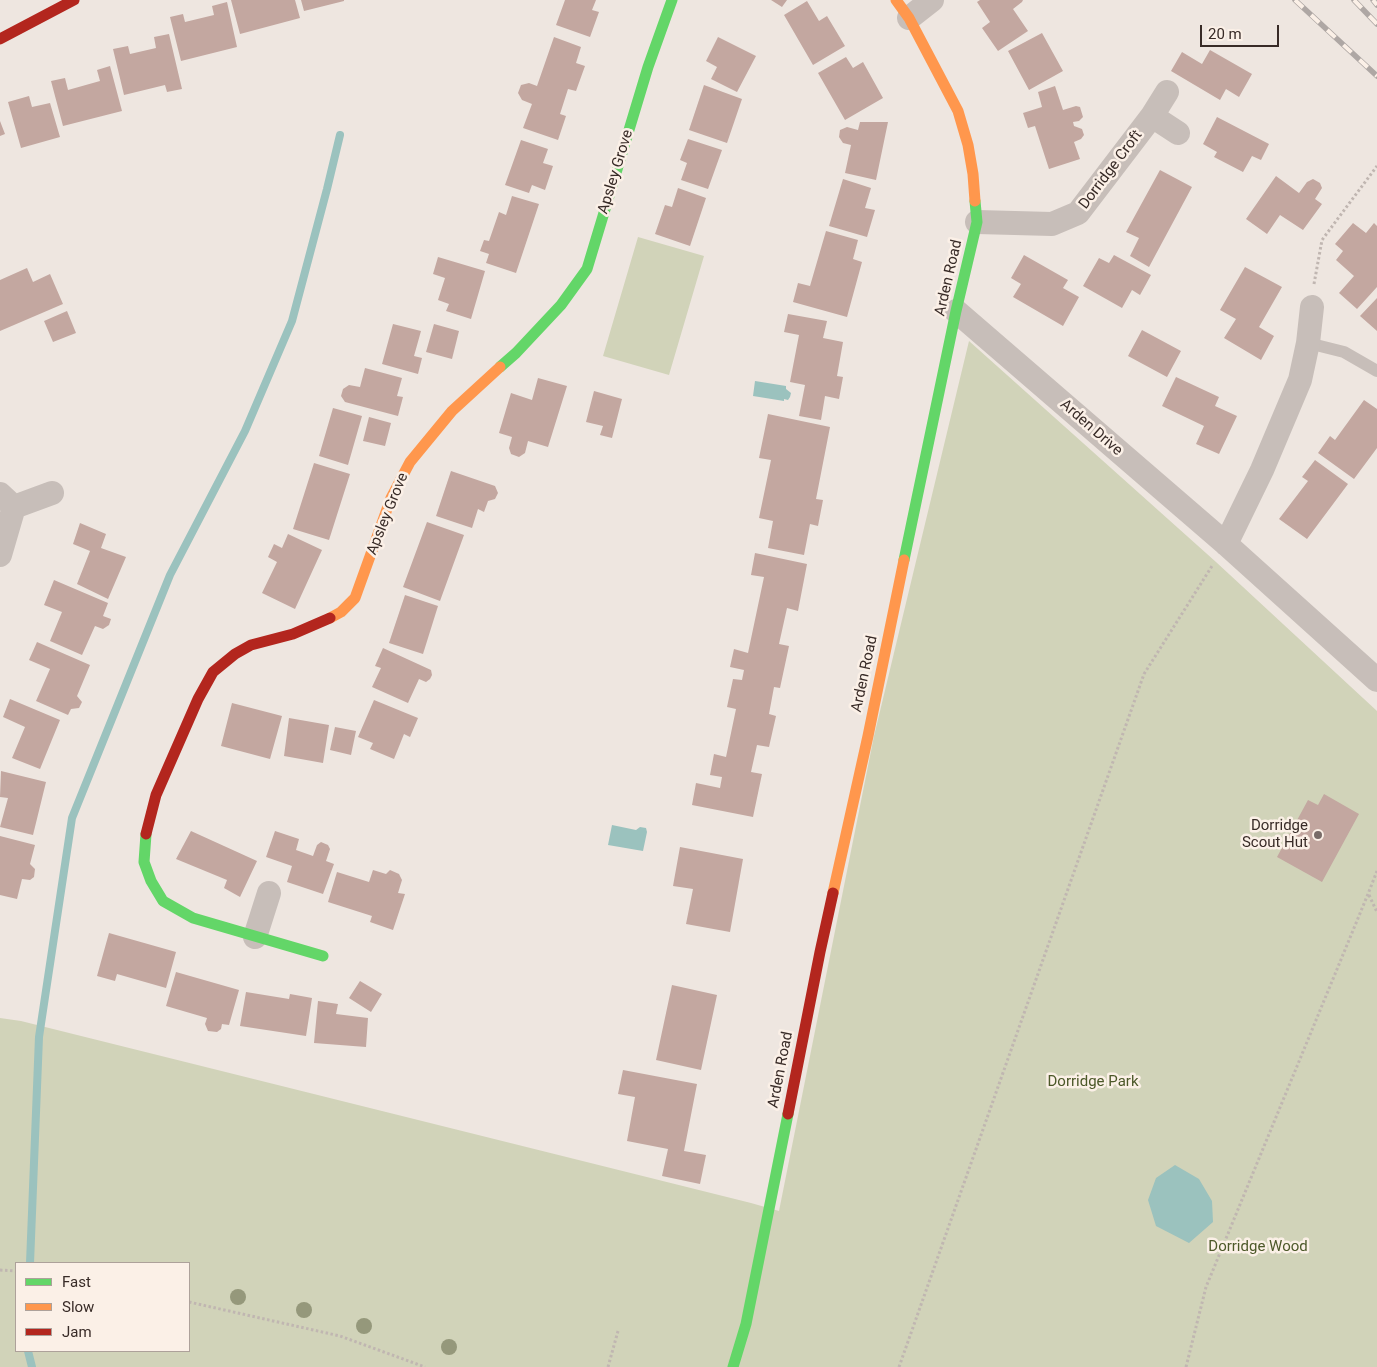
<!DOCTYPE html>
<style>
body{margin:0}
#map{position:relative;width:1377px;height:1367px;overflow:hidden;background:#eee6e0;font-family:Roboto,sans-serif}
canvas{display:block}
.legend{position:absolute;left:15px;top:1262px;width:175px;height:90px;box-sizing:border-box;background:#fbf0e7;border:1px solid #ada19a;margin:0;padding:6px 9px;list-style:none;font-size:15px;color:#382b27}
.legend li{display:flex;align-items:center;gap:10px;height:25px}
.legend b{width:25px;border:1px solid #ada19a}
.scale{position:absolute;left:1200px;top:25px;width:79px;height:22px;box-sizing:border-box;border:2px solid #382b27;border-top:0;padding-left:6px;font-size:15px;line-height:18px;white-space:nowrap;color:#382b27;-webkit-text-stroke:4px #fbf0e7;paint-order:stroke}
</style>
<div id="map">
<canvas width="1377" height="1367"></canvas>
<ul class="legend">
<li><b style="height:6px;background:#63d668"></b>Fast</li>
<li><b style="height:6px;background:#ff974d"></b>Slow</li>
<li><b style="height:6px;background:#b3261e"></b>Jam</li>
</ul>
<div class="scale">20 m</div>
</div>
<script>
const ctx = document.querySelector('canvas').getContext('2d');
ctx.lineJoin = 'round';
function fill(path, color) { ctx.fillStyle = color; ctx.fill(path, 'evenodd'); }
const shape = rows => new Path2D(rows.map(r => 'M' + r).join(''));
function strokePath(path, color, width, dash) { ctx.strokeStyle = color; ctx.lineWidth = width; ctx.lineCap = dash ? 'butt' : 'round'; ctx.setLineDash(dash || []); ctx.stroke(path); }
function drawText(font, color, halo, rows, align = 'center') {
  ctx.font = font + ' Roboto,sans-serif'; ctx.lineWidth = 5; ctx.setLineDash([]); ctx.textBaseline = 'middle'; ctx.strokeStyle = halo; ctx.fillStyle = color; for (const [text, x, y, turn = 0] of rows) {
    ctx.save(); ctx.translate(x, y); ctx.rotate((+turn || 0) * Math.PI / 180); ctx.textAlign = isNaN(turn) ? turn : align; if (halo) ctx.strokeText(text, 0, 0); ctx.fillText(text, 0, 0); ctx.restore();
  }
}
const green = shape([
 [638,237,704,256,669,375,603,356],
 [969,341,1216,562,1377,711,1377,1367,0,1367,0,1018,21,1021,751,1203,779,1211,874,736],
 [16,1263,189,1263,189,1351,16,1351]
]);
const water = shape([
 [755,381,786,386,786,389,791,393,790,397,788,400,784,399,784,401,753,396],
 [612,825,636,830,640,827,646,828,647,832,643,851,608,845],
 [1175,1165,1199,1179,1212,1201,1213,1222,1189,1243,1156,1226,1148,1200,1156,1178]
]);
const stream = shape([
 [30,1263,39,1037,72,818,170,575,245,431,292,321,327,189,340,135],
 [28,1351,32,1367]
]);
const building = shape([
 [231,0,295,0,300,18,240,34],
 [301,0,344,0,344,1,304,11],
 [565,0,596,0,592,10,599,12,590,37,556,25],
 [771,0,787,0,782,7],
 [980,0,1023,0,1022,2,1013,9,1028,31,998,51,982,28,990,22,977,2],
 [807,1,819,21,827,16,845,46,813,65,784,15],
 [227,2,237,47,181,61,170,17,183,14,185,22,214,15,212,6],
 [1042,33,1063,71,1029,90,1008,51],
 [169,34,182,89,167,92,165,85,124,95,113,49,128,46,130,54,156,48,154,37],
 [554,37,581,47,576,63,585,66,576,91,568,89,560,114,566,116,558,140,523,128,532,104,522,100,518,93,521,85,529,83,537,86],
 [718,37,756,56,737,92,711,79,717,67,706,61],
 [1210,50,1252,74,1239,97,1226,89,1220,100,1171,71,1182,52,1202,64],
 [846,57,853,68,863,62,883,98,845,120,818,73],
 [110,66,122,111,63,126,51,81,65,78,68,90,100,81,97,70],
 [704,85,742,99,727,143,689,130],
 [1055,86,1063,110,1076,106,1080,107,1083,117,1079,121,1073,122,1074,126,1082,129,1084,135,1081,139,1074,142,1080,159,1049,169,1035,126,1028,128,1023,113,1042,107,1038,92],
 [29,96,32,107,50,103,60,137,21,148,8,102],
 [1217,117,1269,144,1261,160,1252,156,1243,172,1214,157,1217,152,1203,144],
 [0,121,5,134,0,136],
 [860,122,888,122,876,180,845,173,851,145,843,143,839,137,840,130,847,127,858,130],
 [688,139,722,150,708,189,681,180,687,163,680,160],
 [521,140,548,149,543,163,553,166,545,190,532,185,529,193,505,185],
 [1160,170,1192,187,1149,267,1130,256,1139,238,1126,232],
 [1276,176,1299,193,1307,182,1313,179,1320,183,1322,188,1315,199,1322,204,1303,230,1280,215,1267,234,1246,219],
 [843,179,871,188,865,208,875,210,867,237,829,226],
 [678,188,706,198,690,246,655,234,665,205,672,207],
 [512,196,539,204,516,273,486,263,489,254,480,251,484,240,489,241,499,212,506,215],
 [1353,223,1366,233,1374,223,1377,226,1377,287,1357,309,1339,293,1354,276,1336,260,1343,251,1335,244],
 [826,231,858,240,853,259,862,262,847,317,793,302,798,283,810,286],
 [1024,255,1068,280,1063,288,1079,297,1063,326,1013,297,1021,284,1011,278],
 [1114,255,1151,275,1140,295,1132,290,1122,308,1083,286,1099,258,1109,263],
 [438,257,485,271,471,319,446,311,449,304,438,300,445,278,433,274],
 [1245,267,1282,287,1259,327,1274,336,1261,360,1224,338,1236,319,1220,310],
 [27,268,33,282,50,274,63,304,0,331,0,280],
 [1377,298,1377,331,1360,316],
 [67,311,76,333,53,342,44,321],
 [788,314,827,321,823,338,843,342,837,376,843,377,839,399,825,396,821,420,799,416,805,385,790,382,799,335,784,332],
 [393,324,421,331,414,356,422,358,418,374,382,364],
 [434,324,459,331,452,359,426,352],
 [1142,330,1181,351,1167,377,1128,356],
 [365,368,402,378,397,396,403,397,398,416,345,402,341,396,343,389,349,385,360,387],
 [1176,377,1219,397,1215,406,1237,416,1219,454,1196,444,1204,426,1162,406],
 [538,378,567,386,548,447,528,441,525,453,519,457,511,454,509,448,512,437,499,433,511,393,532,400],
 [594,391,622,399,612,438,600,435,603,426,586,422],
 [1364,400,1377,409,1377,448,1354,479,1318,453,1330,436,1335,440],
 [333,408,362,416,348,465,319,456],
 [768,414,830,427,816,499,823,500,818,526,810,524,804,555,768,548,773,521,759,518,771,460,759,458],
 [369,417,391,423,385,446,363,441],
 [1315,460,1348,484,1307,539,1279,519,1308,481,1302,477],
 [314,463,350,474,329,540,293,529],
 [451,471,495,486,498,493,495,499,488,501,484,512,478,509,472,528,436,516],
 [427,522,464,535,440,601,403,587],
 [80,523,106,534,101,548,126,557,108,599,77,584,90,551,73,544],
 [288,534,322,550,295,609,262,593,277,562,268,557,274,544,282,548],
 [755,553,807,564,798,611,787,608,779,644,789,646,780,688,774,687,769,714,776,716,769,747,757,745,751,772,762,774,753,817,692,805,696,783,720,788,722,777,710,775,714,754,726,757,736,709,727,707,733,679,742,680,744,670,730,667,734,649,748,653,764,577,751,575],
 [54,580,108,603,103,616,111,619,109,625,103,629,95,626,82,655,50,641,62,612,44,605],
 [405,595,438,606,423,654,389,643],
 [37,642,90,665,77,696,82,702,79,708,71,709,68,715,36,701,50,669,29,660],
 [383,648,431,670,432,675,430,679,426,682,419,679,408,703,372,687,381,668,375,666],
 [10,699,60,720,40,769,12,758,25,727,3,717],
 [374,700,418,718,410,737,404,734,394,759,370,749,373,743,358,737],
 [232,703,282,716,270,759,221,746],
 [289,718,329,725,323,763,284,756],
 [335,727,356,731,351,755,330,750],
 [1,771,46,782,33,835,0,827,8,798,0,797],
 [1324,794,1359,814,1322,882,1277,857,1308,800,1318,805],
 [191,831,257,861,240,897,224,888,227,880,176,859],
 [275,831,299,839,296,850,313,856,317,845,321,842,328,845,330,849,326,861,334,864,323,894,287,882,292,866,266,857],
 [0,836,35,845,30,864,35,869,34,877,30,880,22,879,17,899,0,895],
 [680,847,743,859,730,932,686,924,693,889,673,886],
 [373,870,386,874,390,870,399,874,402,880,398,893,405,894,393,930,370,922,372,916,328,902,337,872,369,882],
 [109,933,176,952,166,988,117,974,115,981,97,976],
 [176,972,239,990,229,1025,222,1024,221,1029,217,1032,208,1031,205,1024,207,1018,166,1006],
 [360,981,382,994,371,1012,349,998],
 [672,985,717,995,701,1070,656,1060],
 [246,992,289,999,290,994,312,998,306,1036,240,1026],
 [318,1001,338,1004,336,1014,368,1018,366,1047,314,1043],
 [623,1070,697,1084,684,1151,706,1155,700,1184,662,1176,668,1149,627,1141,635,1097,618,1094]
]);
const path = shape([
 [1314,284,1322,240,1377,166],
 [1369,895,1377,912],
 [0,1270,16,1271],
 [189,1302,340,1336,425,1367],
 [608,1367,618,1331],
 [899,1367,1144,674,1212,566],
 [1186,1367,1206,1287,1368,894,1377,871]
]);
const lane = shape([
 [1308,343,1344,352,1377,371]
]);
const street = shape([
 [909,18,932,0],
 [1152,116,1178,133],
 [977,222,1052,224,1078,213,1152,116,1167,92],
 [956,311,1226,544,1377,680],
 [0,494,14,507,52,493],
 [1226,544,1262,470,1300,380,1308,343,1312,307],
 [0,555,14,507],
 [255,937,269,893]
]);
const fast = shape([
 [500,367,516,353,561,305,587,269,648,67,672,0],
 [904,560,956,311,977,222,975,201],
 [146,834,144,862,151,881,163,901,193,918,323,956],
 [733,1367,746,1324,788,1114]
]);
const slow = shape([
 [896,0,909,18,958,111,968,145,973,174,975,201],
 [330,618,341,612,355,598,391,498,410,462,452,411,500,367],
 [833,893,868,736,904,560]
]);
const jam = shape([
 [0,39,74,0],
 [146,834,156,795,198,699,213,672,235,654,251,645,293,634,330,618],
 [788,1114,820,952,833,893]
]);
const rail = shape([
 [1295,0,1377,76],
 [1354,0,1377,24],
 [1373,0,1377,5]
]);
const trees = [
 [238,1297],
 [304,1310],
 [364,1326],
 [449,1347]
];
const markers = [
 [1318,835,5,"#786c68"]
];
const streetNames = [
 ["Dorridge Croft",1111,170,-53],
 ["Apsley Grove",616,172,-73],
 ["Arden Road",949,278,-77],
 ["Arden Drive",1091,428,41],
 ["Apsley Grove",388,514,-68],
 ["Arden Road",865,674,-78],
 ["Arden Road",781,1070,-79]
];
const poiNames = [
 ["Dorridge",1308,826],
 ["Scout Hut",1308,843]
];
const parkNames = [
 ["Dorridge Park",1093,1082],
 ["Dorridge Wood",1258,1247]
];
fill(green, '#d1d3b9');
fill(water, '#9bc2be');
strokePath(stream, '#9bc2be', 8);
fill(building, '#c3a7a0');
strokePath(path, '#c0b6b1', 3, [2.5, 2.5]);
strokePath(lane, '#c7beb9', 12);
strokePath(street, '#c7beb9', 24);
strokePath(fast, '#63d668', 11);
strokePath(slow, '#ff974d', 11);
strokePath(jam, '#b3261e', 11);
strokePath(rail, '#aea7a4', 5.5);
strokePath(rail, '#fbf0e7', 4, [11]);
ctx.fillStyle = '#95987b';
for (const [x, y] of trees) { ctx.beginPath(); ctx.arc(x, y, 8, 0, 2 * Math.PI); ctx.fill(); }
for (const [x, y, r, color] of markers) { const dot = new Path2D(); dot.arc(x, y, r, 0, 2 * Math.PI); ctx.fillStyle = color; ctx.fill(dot); strokePath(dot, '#fbf0e7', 2); }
drawText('15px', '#382b27', '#fbf0e7', streetNames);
drawText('15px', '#382b27', '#fbf0e7', poiNames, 'right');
drawText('15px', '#4c5829', '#fbf0e7', parkNames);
</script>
